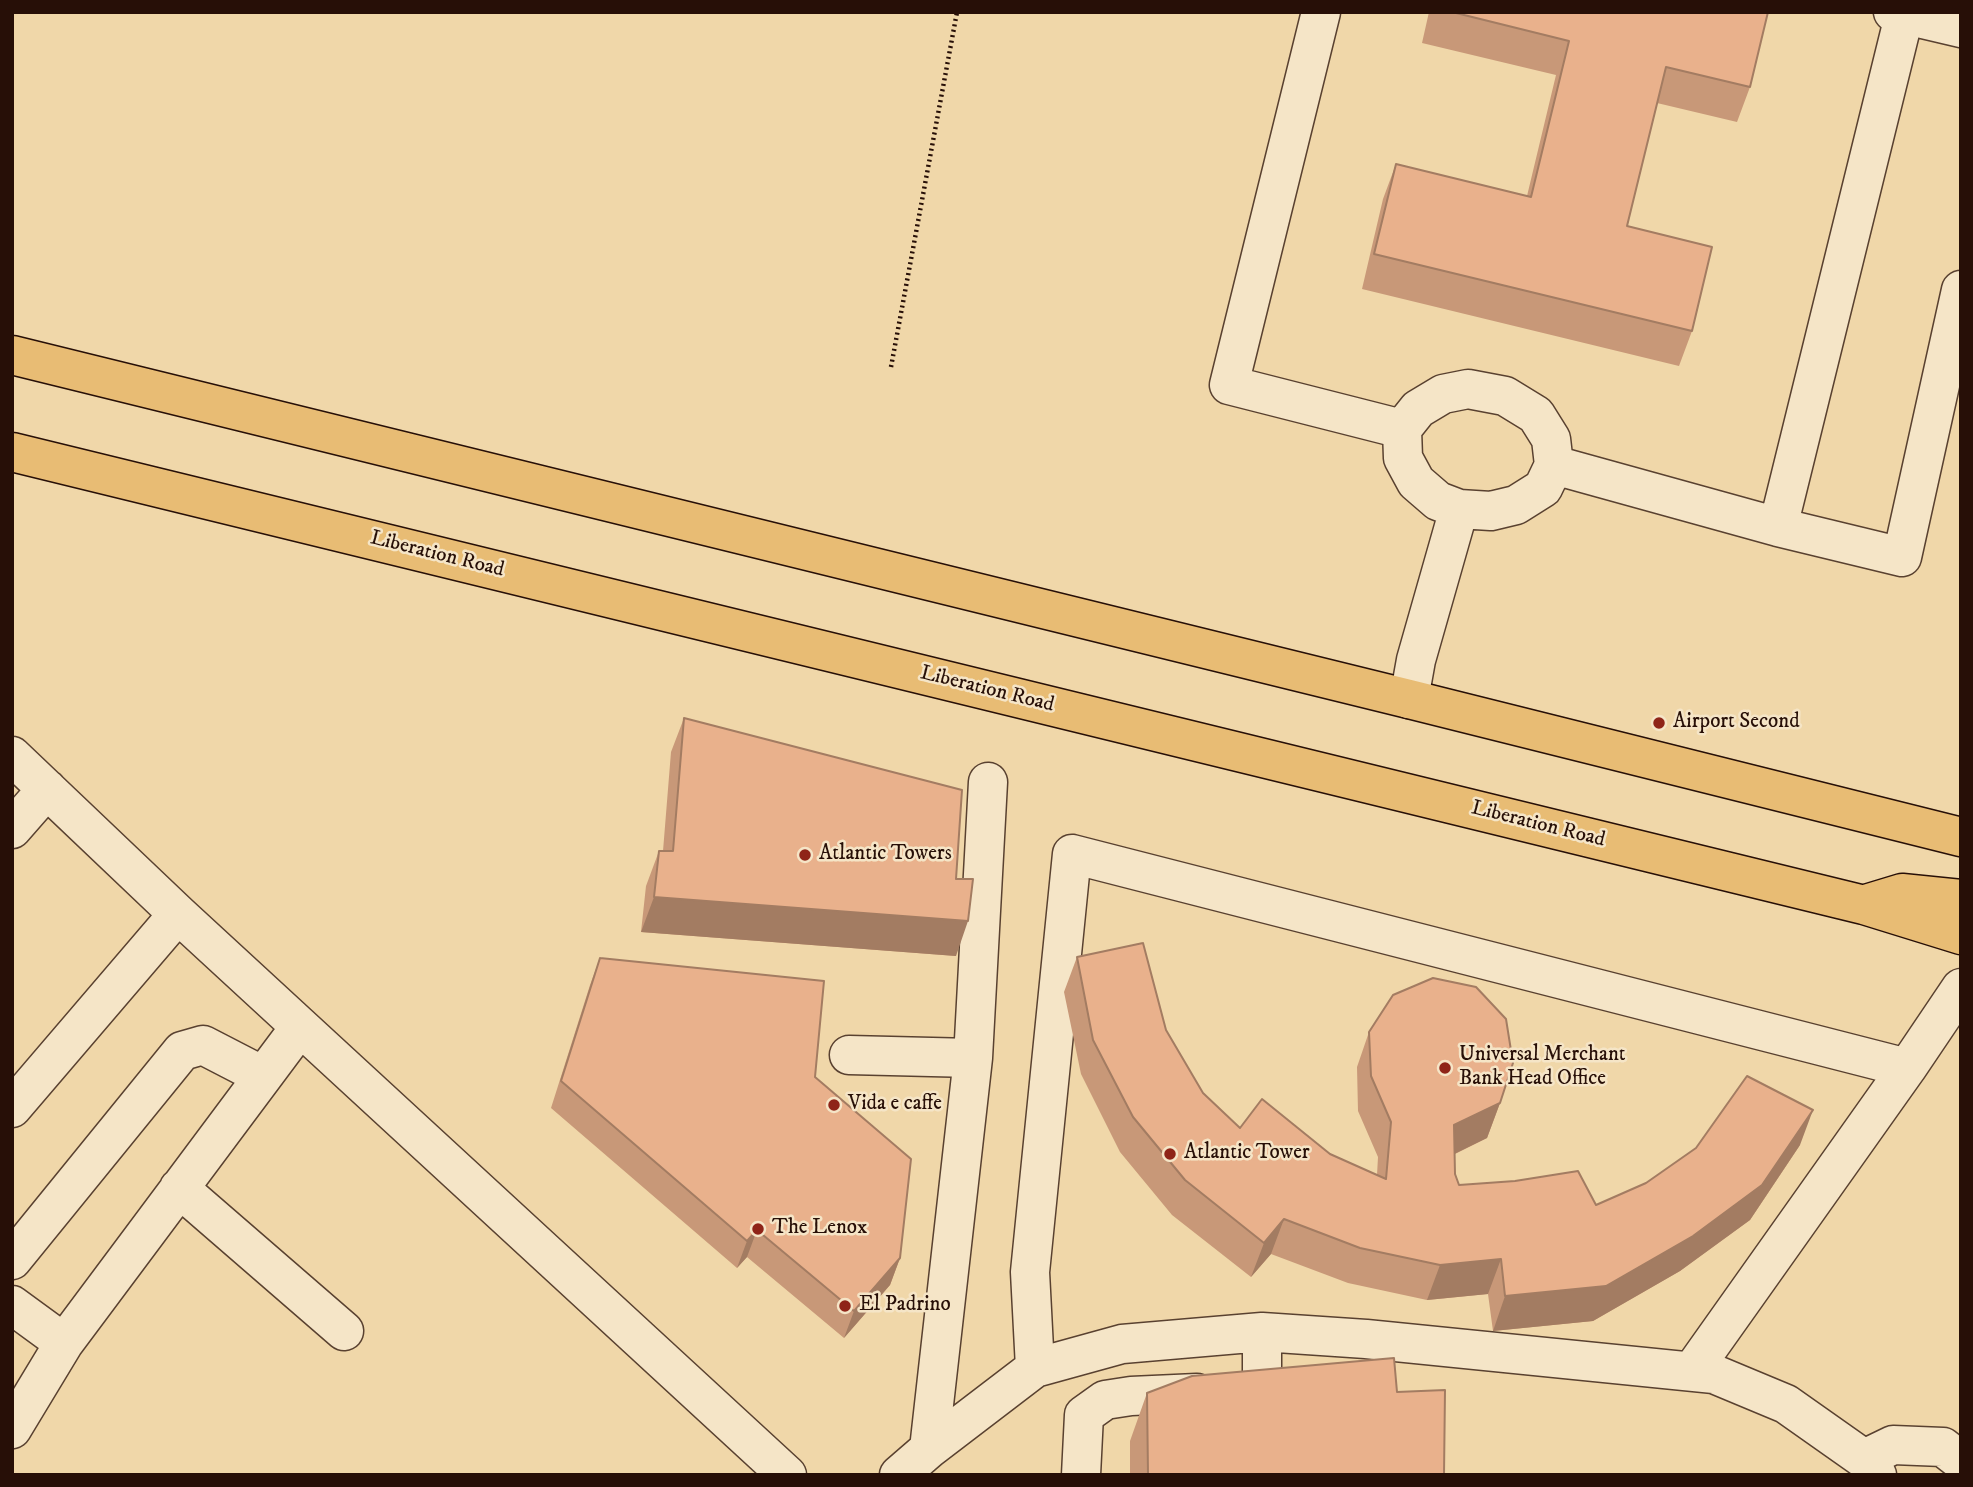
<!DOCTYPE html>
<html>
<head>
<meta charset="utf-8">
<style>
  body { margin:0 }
  #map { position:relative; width:1973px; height:1487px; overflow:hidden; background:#f0d7a9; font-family:"IM FELL DW Pica",serif }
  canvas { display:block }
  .frame { position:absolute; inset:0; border:14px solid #270f07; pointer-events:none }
</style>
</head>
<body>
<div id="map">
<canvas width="1973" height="1487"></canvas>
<div class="frame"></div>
</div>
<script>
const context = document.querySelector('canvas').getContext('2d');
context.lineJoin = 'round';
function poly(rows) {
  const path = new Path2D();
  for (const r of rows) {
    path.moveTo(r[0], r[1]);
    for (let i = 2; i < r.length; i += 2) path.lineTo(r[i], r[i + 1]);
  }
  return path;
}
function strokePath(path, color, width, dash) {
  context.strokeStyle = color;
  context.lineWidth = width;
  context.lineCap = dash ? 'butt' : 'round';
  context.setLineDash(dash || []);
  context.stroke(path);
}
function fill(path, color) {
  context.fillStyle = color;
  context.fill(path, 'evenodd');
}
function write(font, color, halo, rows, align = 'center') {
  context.font = font + ' "IM FELL DW Pica",serif';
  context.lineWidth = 5;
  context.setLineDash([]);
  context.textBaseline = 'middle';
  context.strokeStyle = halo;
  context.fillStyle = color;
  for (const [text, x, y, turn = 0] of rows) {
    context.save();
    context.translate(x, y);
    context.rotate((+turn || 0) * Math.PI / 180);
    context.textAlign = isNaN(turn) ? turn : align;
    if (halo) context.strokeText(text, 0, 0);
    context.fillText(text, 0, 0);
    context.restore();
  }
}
const minor = poly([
  [1321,12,1229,385,1402,429],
  [1893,12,1961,28],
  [1468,389,1505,396,1536,415,1551,439,1554,465,1543,488,1516,505,1491,511,1459,509,1438,501,1416,482,1403,458,1402,429,1418,409,1443,394,1468,389],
  [1554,465,1778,527,1902,557,1961,290],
  [1778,527,1905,12],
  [1409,699,1416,660,1459,509],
  [12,756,178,914,787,1475],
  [12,829,47,789],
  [849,1055,973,1058],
  [1907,1068,1961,988],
  [12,1108,178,914],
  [179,1188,344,1331],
  [12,1260,182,1051,203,1045,263,1076],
  [12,1305,64,1343],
  [1035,1368,1030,1272,1072,854,1907,1068,1692,1371],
  [1262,1390,1262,1332],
  [12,1429,64,1343,300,1027],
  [929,1449,973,1058,988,782],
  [1864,1459,1893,1445,1943,1447,1961,1461],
  [899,1475,929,1449,1035,1368,1122,1344,1262,1332,1366,1339,1714,1374,1786,1404,1864,1459,1877,1475],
  [1081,1475,1084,1415,1105,1400,1131,1396,1197,1393]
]);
const highway = poly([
  [12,355,1409,699,1961,837],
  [12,452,1864,905,1961,935],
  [1869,903,1902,893,1961,899]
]);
strokePath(minor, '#594130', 41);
strokePath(highway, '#270f07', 41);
strokePath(poly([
  [891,367,957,12]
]), '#270f07', 4.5, [2, 3.5]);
strokePath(minor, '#f5e5c7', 38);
strokePath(highway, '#e8bc74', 38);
fill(poly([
  [1429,12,1768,12,1750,87,1737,122,1657,103,1627,226,1692,331,1679,366,1362,289,1383,199,1396,164,1527,196,1556,75,1422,43],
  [684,718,956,879,956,956,641,932,646,886,659,851,663,851,671,752],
  [1077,957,1166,1030,1203,1093,1240,1128,1330,1154,1377,1175,1378,1157,1358,1111,1357,1067,1369,1032,1500,1103,1487,1138,1455,1154,1455,1174,1459,1185,1596,1205,1800,1145,1750,1220,1680,1271,1593,1321,1493,1331,1488,1294,1427,1300,1348,1283,1271,1254,1251,1277,1172,1215,1120,1152,1081,1074,1064,992],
  [600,958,815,1077,900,1258,890,1285,844,1338,747,1257,737,1268,551,1108,590,985],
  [1397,1392,1444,1475,1130,1475,1130,1441,1147,1393]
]), '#c89878');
fill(poly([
  [654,897,968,921,956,956,641,932],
  [1500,1103,1487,1138,1442,1160,1454,1125],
  [1813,1110,1800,1145,1750,1220,1680,1271,1593,1321,1493,1331,1505,1296],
  [1284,1219,1271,1254,1251,1277,1264,1243],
  [757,1230,747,1257,737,1268,747,1241],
  [900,1258,890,1285,844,1338,854,1311],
  [1501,1259,1488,1294,1427,1300,1440,1265]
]), '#a37c62');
const building = poly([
  [1452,12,1768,12,1750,87,1666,67,1627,226,1712,247,1692,331,1374,254,1396,164,1531,197,1569,41,1452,12],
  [684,718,962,790,956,879,973,879,968,921,654,897,659,851,673,851,684,718],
  [1143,943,1166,1030,1203,1093,1240,1128,1262,1099,1330,1154,1386,1179,1391,1122,1371,1076,1369,1032,1393,995,1433,978,1476,987,1506,1019,1513,1063,1500,1103,1454,1125,1455,1174,1459,1185,1515,1181,1578,1171,1596,1205,1646,1183,1696,1148,1747,1076,1813,1110,1762,1185,1693,1236,1606,1286,1505,1296,1501,1259,1440,1265,1360,1248,1284,1219,1264,1243,1185,1180,1133,1117,1093,1040,1077,957,1143,943],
  [600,958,824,981,815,1077,911,1159,900,1258,854,1311,757,1230,747,1241,561,1081,600,958],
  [1394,1358,1397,1392,1445,1390,1444,1475,1148,1475,1147,1393,1192,1376,1394,1358]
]);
fill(building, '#e9b18c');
strokePath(building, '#a37c62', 2);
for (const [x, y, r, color] of [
  [1659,723,7,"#8f2418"],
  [805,855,7,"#8f2418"],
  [1445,1068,7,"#8f2418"],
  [834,1105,7,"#8f2418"],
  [1170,1154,7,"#8f2418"],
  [758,1229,7,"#8f2418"],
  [845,1306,7,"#8f2418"]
]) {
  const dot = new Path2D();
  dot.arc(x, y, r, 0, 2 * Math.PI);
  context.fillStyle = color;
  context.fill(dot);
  strokePath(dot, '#f5e5c7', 2.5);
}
write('21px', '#270f07', '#f5e5c7', [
  ["Liberation Road",437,555,14],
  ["Liberation Road",987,690,14],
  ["Liberation Road",1538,825,14]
]);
write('21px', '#270f07', '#f5e5c7', [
  ["Airport Second",1673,723],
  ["Atlantic Towers",819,855],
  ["Universal Merchant",1459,1056],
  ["Bank Head Office",1459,1080],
  ["Vida e caffe",848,1105],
  ["Atlantic Tower",1184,1154],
  ["The Lenox",772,1229],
  ["El Padrino",859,1306]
], 'left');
</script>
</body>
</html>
